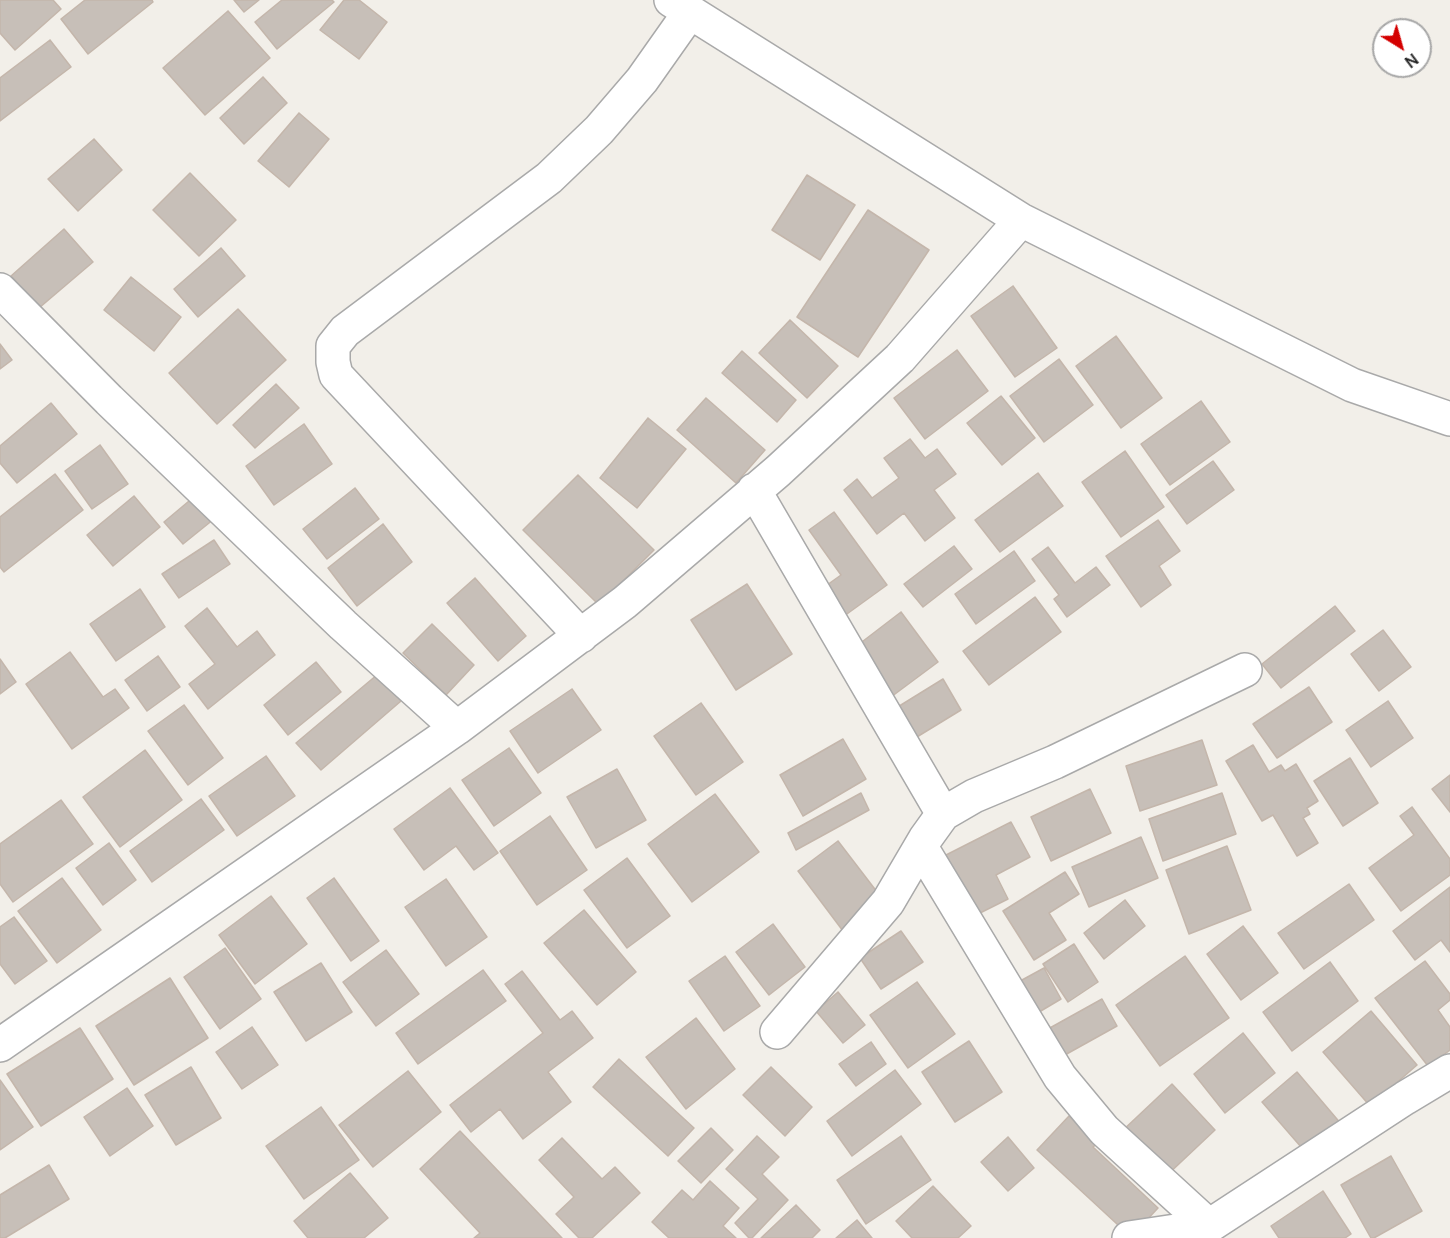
<!DOCTYPE html>
<html>
<head>
<meta charset="utf-8">
<style>
  body { margin:0 }
  #map { position:relative; width:1450px; height:1238px; overflow:hidden; background:#f2efe9; font-family:Manrope,sans-serif }
  canvas { display:block }
  .north { position:absolute; left:1372px; top:18px; width:60px; height:60px; box-sizing:border-box; background:#fff; border:2px solid #a7a7a7; border-radius:50%; rotate:143deg; font-size:16px; font-weight:700; line-height:24px; text-align:center; color:#222 }
  .north::after { content:''; display:block; margin:auto; width:21px; height:27px; background:#d40000; clip-path:polygon(50% 0,100% 100%,50% 72%,0 100%) }
</style>
</head>
<body>
<div id="map">
<canvas width="1450" height="1238"></canvas>
<div class="north">N</div>
</div>
<script>
const context = document.querySelector('canvas').getContext('2d');
context.lineJoin = 'round';
function fill(path, color) {
  context.fillStyle = color;
  context.fill(path, 'evenodd');
}
function poly(rows) {
  const path = new Path2D();
  for (const r of rows) {
    path.moveTo(r[0], r[1]);
    for (let i = 2; i < r.length; i += 2) path.lineTo(r[i], r[i + 1]);
  }
  return path;
}
function strokePath(path, color, width, dash) {
  context.strokeStyle = color;
  context.lineWidth = width;
  context.lineCap = dash ? 'butt' : 'round';
  context.setLineDash(dash || []);
  context.stroke(path);
}
const building = poly([
  [0,0,53,0,61,9,15,50,0,33,0,0],
  [85,0,152,0,153,2,88,54,61,19,85,0],
  [234,0,259,0,244,12,234,0],
  [282,0,332,0,334,2,277,49,255,22,282,0],
  [344,0,359,0,387,22,359,59,320,30,344,0],
  [228,11,270,58,205,115,163,68,228,11],
  [50,40,71,67,0,121,0,78,50,40],
  [263,77,287,103,244,144,220,118,263,77],
  [299,113,329,139,289,187,258,161,299,113],
  [94,139,122,170,78,211,48,179,94,139],
  [190,173,236,220,199,256,153,210,190,173],
  [807,175,855,205,820,260,772,230,807,175],
  [868,210,929,250,858,357,797,317,868,210],
  [64,229,93,262,39,308,11,276,64,229],
  [221,248,245,276,198,317,174,289,221,248],
  [131,277,181,317,154,351,104,310,131,277],
  [1013,286,1057,348,1015,377,971,316,1013,286],
  [238,309,286,360,217,424,169,373,238,309],
  [790,320,838,366,807,398,759,353,790,320],
  [1116,336,1162,398,1121,428,1076,366,1116,336],
  [0,344,12,360,0,369,0,344],
  [957,350,988,391,925,439,894,398,957,350],
  [742,351,796,400,777,422,722,373,742,351],
  [1059,359,1093,405,1044,442,1010,396,1059,359],
  [276,384,299,408,255,448,233,425,276,384],
  [1001,396,1035,438,1002,465,967,423,1001,396],
  [706,398,765,450,736,483,677,430,706,398],
  [1201,401,1230,442,1170,485,1141,444,1201,401],
  [51,403,77,434,17,483,0,463,0,446,51,403],
  [648,418,686,449,637,508,600,478,648,418],
  [304,424,332,464,274,505,246,466,304,424],
  [910,439,925,458,937,449,956,474,934,490,955,518,925,541,904,513,877,534,844,490,857,479,872,498,899,478,884,458,910,439],
  [100,445,128,484,92,509,65,471,100,445],
  [1125,451,1164,507,1121,537,1082,482,1125,451],
  [1213,461,1234,490,1187,524,1166,495,1213,461],
  [1038,473,1063,506,1000,552,975,520,1038,473],
  [55,474,83,510,4,572,0,567,0,517,55,474],
  [578,475,654,550,599,605,523,530,578,475],
  [355,488,379,519,327,559,303,529,355,488],
  [134,496,160,527,113,566,87,535,134,496],
  [195,496,214,519,183,544,164,522,195,496],
  [834,512,887,585,840,619,820,590,841,575,809,530,834,512],
  [1158,520,1180,551,1159,566,1171,585,1141,607,1106,556,1158,520],
  [383,524,412,562,357,606,328,568,383,524],
  [214,540,230,564,179,598,162,574,214,540],
  [954,546,972,569,923,607,904,584,954,546],
  [1048,547,1075,583,1096,567,1110,585,1067,617,1054,599,1059,595,1032,559,1048,547],
  [1014,551,1035,581,976,624,955,594,1014,551],
  [475,578,526,636,498,661,447,603,475,578],
  [747,584,792,654,736,690,691,620,747,584],
  [140,589,165,627,116,661,90,624,140,589],
  [1035,597,1061,632,989,685,963,651,1035,597],
  [1335,606,1355,631,1281,688,1262,664,1335,606],
  [207,608,237,647,257,631,275,655,208,709,189,684,215,664,185,626,207,608],
  [901,612,938,662,891,697,854,648,901,612],
  [432,624,474,665,446,695,403,653,432,624],
  [1383,630,1411,667,1379,691,1351,654,1383,630],
  [70,652,103,697,115,689,129,708,72,749,26,684,70,652],
  [158,656,180,687,147,711,125,680,158,656],
  [0,659,16,682,0,694,0,659],
  [316,662,341,692,288,735,264,705,316,662],
  [378,674,401,701,321,770,296,743,378,674],
  [943,679,961,710,907,743,888,713,943,679],
  [1309,687,1332,722,1277,758,1253,724,1309,687],
  [572,689,601,730,538,773,510,731,572,689],
  [1388,701,1413,738,1371,767,1346,730,1388,701],
  [701,703,743,762,696,795,654,736,701,703],
  [184,705,223,758,188,785,148,731,184,705],
  [843,739,866,779,803,816,780,775,843,739],
  [1202,740,1217,785,1140,811,1126,766,1202,740],
  [1253,745,1269,772,1281,765,1285,771,1296,764,1318,801,1307,808,1310,814,1303,818,1318,843,1297,856,1273,815,1262,821,1226,761,1253,745],
  [509,748,541,793,494,826,462,780,509,748],
  [145,750,182,800,120,847,83,797,145,750],
  [266,756,295,796,237,836,209,796,266,756],
  [1350,758,1378,803,1343,826,1314,781,1350,758],
  [617,769,646,820,596,848,567,797,617,769],
  [1450,775,1450,812,1432,789,1450,775],
  [450,788,498,853,474,870,456,846,424,870,394,829,450,788],
  [1090,789,1111,833,1051,861,1031,817,1090,789],
  [861,793,869,810,796,850,788,833,861,793],
  [1222,793,1236,834,1163,861,1149,819,1222,793],
  [715,794,759,852,692,902,648,844,715,794],
  [201,799,224,830,152,882,130,851,201,799],
  [61,800,93,844,13,902,0,884,0,844,61,800],
  [1412,807,1450,859,1450,875,1401,911,1369,868,1414,835,1400,816,1412,807],
  [550,816,587,870,537,905,500,851,550,816],
  [1011,822,1030,857,996,875,1008,899,976,915,946,855,1011,822],
  [1141,837,1158,878,1089,907,1072,867,1141,837],
  [838,841,884,901,843,931,798,871,838,841],
  [109,843,136,880,103,905,76,868,109,843],
  [1227,846,1251,910,1189,934,1166,870,1227,846],
  [627,858,670,916,627,948,584,890,627,858],
  [1065,872,1079,894,1049,913,1066,940,1034,960,1003,911,1065,872],
  [62,878,101,930,57,963,18,911,62,878],
  [334,878,379,941,351,961,307,898,334,878],
  [446,879,487,937,446,966,405,907,446,879],
  [1349,884,1374,920,1304,969,1278,933,1349,884],
  [1450,887,1450,952,1441,940,1415,960,1393,931,1450,887],
  [271,896,307,944,255,984,219,935,271,896],
  [1125,900,1145,926,1104,959,1084,933,1125,900],
  [584,910,636,972,597,1005,544,943,584,910],
  [14,917,47,961,15,984,0,964,0,927,14,917],
  [773,924,805,967,769,995,736,952,773,924],
  [1243,926,1278,973,1241,1000,1207,954,1243,926],
  [901,931,923,962,881,989,860,958,901,931],
  [1074,944,1098,982,1068,1002,1043,964,1074,944],
  [225,948,261,999,220,1029,184,977,225,948],
  [386,950,419,994,376,1026,343,982,386,950],
  [725,956,760,1006,724,1031,689,981,725,956],
  [1185,956,1229,1018,1160,1066,1116,1005,1185,956],
  [1425,961,1450,994,1450,1000,1438,1010,1450,1027,1450,1050,1428,1066,1375,998,1425,961],
  [1330,962,1358,1001,1292,1051,1263,1012,1330,962],
  [321,963,352,1012,306,1041,274,992,321,963],
  [1044,968,1061,999,1029,1018,1011,986,1044,968],
  [483,970,506,1001,418,1064,396,1033,483,970],
  [522,971,560,1020,572,1011,593,1038,548,1072,571,1102,523,1139,500,1109,471,1132,450,1105,543,1033,505,984,522,971],
  [170,978,208,1038,134,1085,96,1026,170,978],
  [917,982,955,1034,908,1068,870,1015,917,982],
  [838,992,865,1025,843,1043,816,1011,838,992],
  [1102,999,1117,1026,1054,1061,1039,1034,1102,999],
  [1371,1011,1417,1065,1370,1106,1323,1052,1371,1011],
  [696,1018,735,1069,686,1109,646,1057,696,1018],
  [252,1027,278,1065,242,1089,216,1052,252,1027],
  [80,1028,113,1079,41,1126,7,1074,80,1028],
  [1243,1033,1275,1073,1225,1113,1194,1074,1243,1033],
  [969,1041,1002,1092,955,1122,922,1072,969,1041],
  [871,1042,886,1064,856,1086,839,1064,871,1042],
  [619,1059,694,1128,668,1156,593,1087,619,1059],
  [191,1067,221,1118,176,1145,145,1095,191,1067],
  [771,1067,812,1107,785,1136,743,1095,771,1067],
  [895,1070,921,1104,852,1156,827,1121,895,1070],
  [408,1071,441,1112,373,1167,339,1125,408,1071],
  [1297,1072,1342,1125,1308,1155,1262,1102,1297,1072],
  [0,1080,33,1127,0,1150,0,1080],
  [1172,1084,1215,1130,1164,1178,1121,1132,1172,1084],
  [127,1088,153,1126,110,1156,84,1117,127,1088],
  [321,1107,359,1160,304,1199,266,1146,321,1107],
  [1069,1116,1098,1143,1093,1147,1158,1208,1131,1237,1037,1150,1069,1116],
  [711,1128,733,1150,701,1183,678,1161,711,1128],
  [460,1131,562,1238,474,1238,480,1233,420,1169,460,1131],
  [757,1136,779,1157,762,1174,788,1200,752,1238,749,1238,735,1223,758,1199,726,1169,757,1136],
  [901,1136,931,1180,866,1224,837,1180,901,1136],
  [1008,1137,1034,1168,1008,1191,981,1162,1008,1137],
  [562,1138,602,1179,615,1167,640,1193,592,1238,579,1238,556,1214,574,1197,539,1160,562,1138],
  [1391,1156,1422,1211,1374,1238,1371,1238,1341,1185,1391,1156],
  [49,1165,69,1199,5,1238,0,1238,0,1195,49,1165],
  [350,1173,388,1218,364,1238,308,1238,294,1221,350,1173],
  [710,1181,739,1208,723,1226,736,1238,669,1238,652,1222,682,1190,693,1200,710,1181],
  [933,1186,971,1226,958,1238,912,1238,896,1221,933,1186],
  [1323,1191,1351,1234,1345,1238,1279,1238,1271,1226,1323,1191],
  [796,1205,820,1230,812,1238,761,1238,796,1205],
  [857,1220,872,1238,836,1238,857,1220]
]);
fill(building, '#c7bfb8');
strokePath(building, '#c4b6ab', 1.5);
const minor = poly([
  [671,0,1021,220,1352,385,1450,419],
  [0,290,109,400,343,625,457,728],
  [754,490,943,814],
  [581,636,336,375,333,362,333,346,345,331,549,178,599,130,642,80,690,12],
  [921,847,1060,1077,1104,1130,1209,1226],
  [777,1032,888,902,925,839,943,814,974,796,1055,762,1245,670],
  [0,1045,457,728,625,602,778,471,900,358,1021,220],
  [1129,1238,1209,1226,1405,1098,1450,1071]
]);
strokePath(minor, '#a9a9a9', 36);
strokePath(minor, '#fff', 33);
</script>
</body>
</html>
